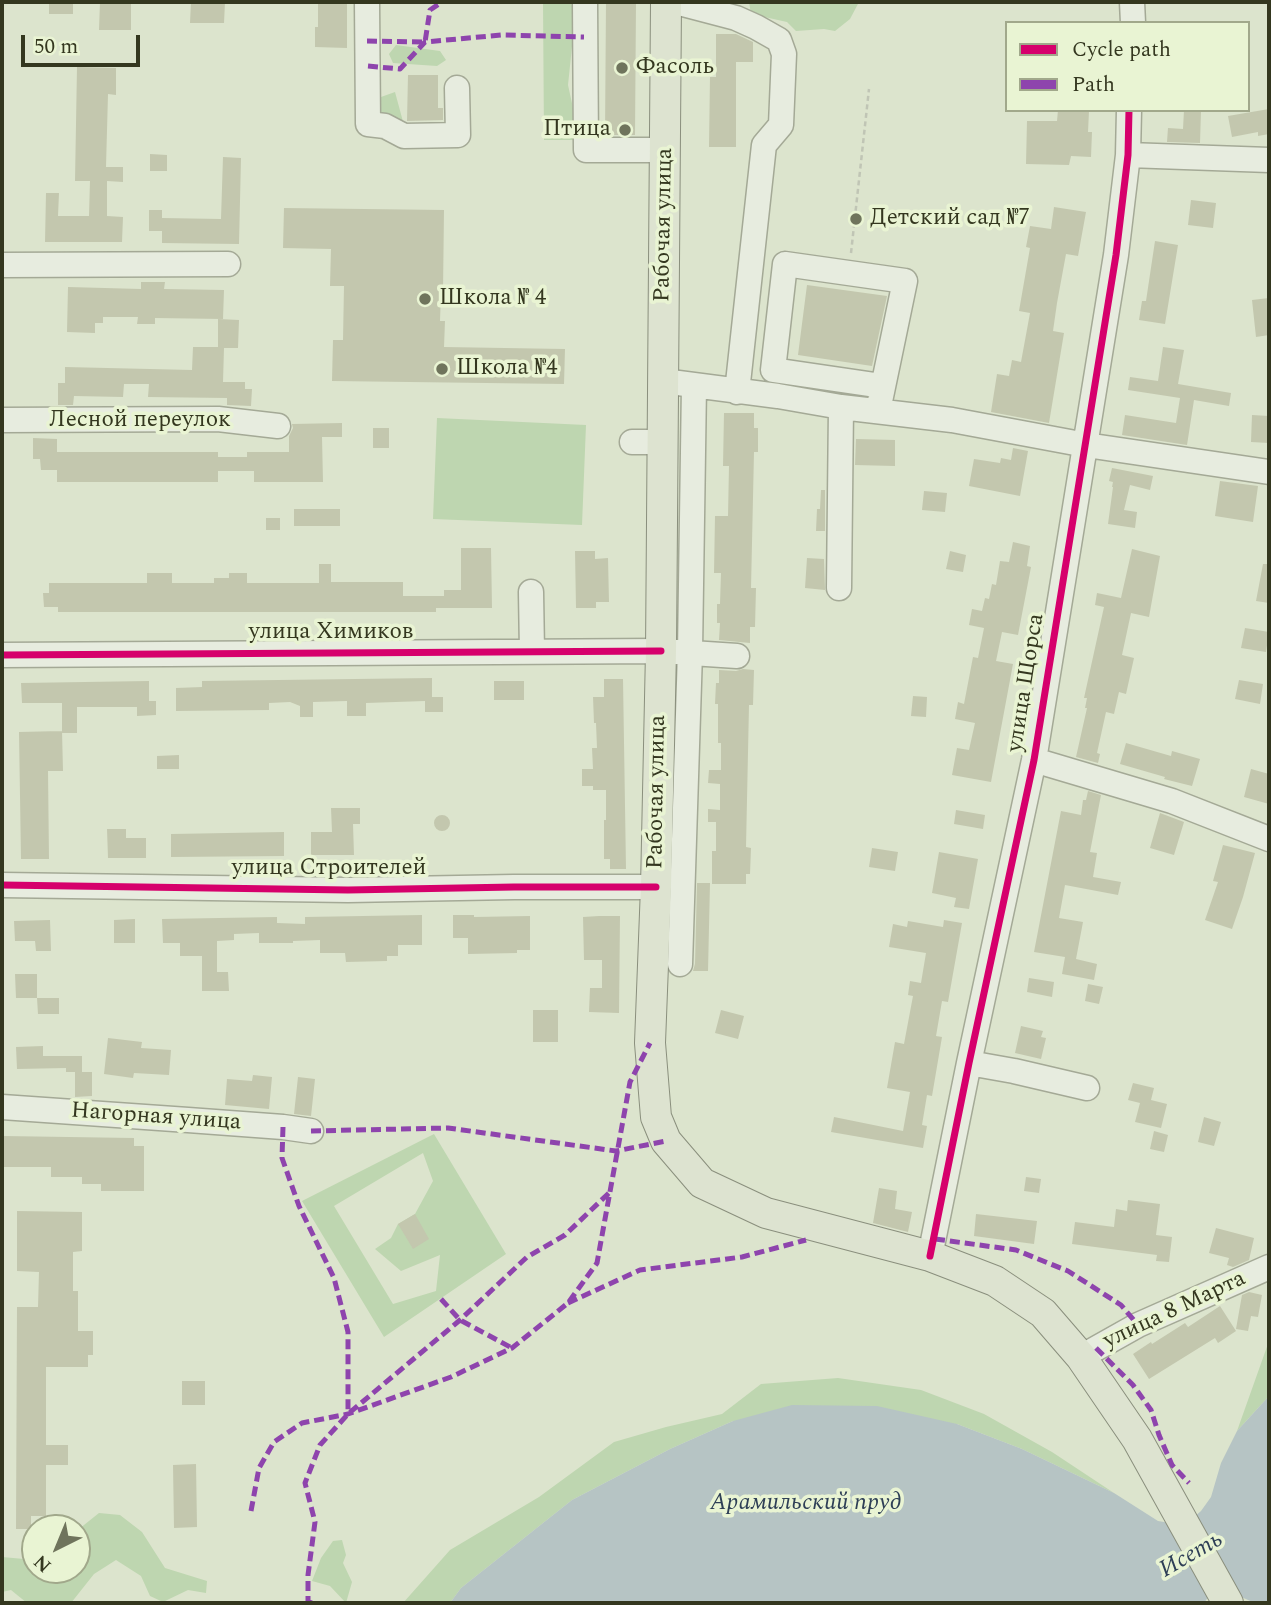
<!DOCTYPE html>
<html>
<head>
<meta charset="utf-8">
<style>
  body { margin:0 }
  #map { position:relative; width:1271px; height:1605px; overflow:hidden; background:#dce4cd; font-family:Spectral,serif }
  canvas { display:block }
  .frame { position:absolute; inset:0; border:4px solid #34371f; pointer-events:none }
  .legend { position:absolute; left:1005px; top:21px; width:245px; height:91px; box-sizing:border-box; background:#e9f4d3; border:2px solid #a1a88b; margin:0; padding:9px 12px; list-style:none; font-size:21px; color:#34371f }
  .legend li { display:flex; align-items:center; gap:14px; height:35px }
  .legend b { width:35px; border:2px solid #a1a88b }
  .north { position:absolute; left:21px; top:1514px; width:70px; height:70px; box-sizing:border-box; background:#e9f4d3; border:2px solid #a1a88b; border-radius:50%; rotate:223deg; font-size:19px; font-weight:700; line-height:28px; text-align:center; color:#34371f }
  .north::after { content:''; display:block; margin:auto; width:24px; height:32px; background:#6f745c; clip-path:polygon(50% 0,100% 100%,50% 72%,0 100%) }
  .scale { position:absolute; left:21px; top:35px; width:119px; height:32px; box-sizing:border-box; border:4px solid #34371f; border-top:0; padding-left:9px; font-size:21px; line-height:24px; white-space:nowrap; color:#34371f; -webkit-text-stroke:5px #e9f4d3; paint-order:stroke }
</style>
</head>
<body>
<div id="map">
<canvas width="1271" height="1605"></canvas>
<div class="frame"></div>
<ul class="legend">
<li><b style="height:9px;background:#d6006c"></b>Cycle path</li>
<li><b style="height:9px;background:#8e44ad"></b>Path</li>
</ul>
<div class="north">N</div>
<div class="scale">50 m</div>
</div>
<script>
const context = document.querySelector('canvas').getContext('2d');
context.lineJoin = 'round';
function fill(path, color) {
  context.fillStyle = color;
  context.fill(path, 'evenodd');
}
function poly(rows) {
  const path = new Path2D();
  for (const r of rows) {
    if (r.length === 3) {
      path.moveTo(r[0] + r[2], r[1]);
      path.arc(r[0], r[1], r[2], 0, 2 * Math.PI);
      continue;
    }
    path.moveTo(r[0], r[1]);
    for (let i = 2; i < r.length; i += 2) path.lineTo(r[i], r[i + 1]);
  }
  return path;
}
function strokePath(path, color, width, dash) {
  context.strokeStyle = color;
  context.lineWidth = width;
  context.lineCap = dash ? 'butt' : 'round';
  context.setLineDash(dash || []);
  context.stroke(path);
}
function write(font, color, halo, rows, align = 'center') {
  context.font = font + ' Spectral,serif';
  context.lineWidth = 7;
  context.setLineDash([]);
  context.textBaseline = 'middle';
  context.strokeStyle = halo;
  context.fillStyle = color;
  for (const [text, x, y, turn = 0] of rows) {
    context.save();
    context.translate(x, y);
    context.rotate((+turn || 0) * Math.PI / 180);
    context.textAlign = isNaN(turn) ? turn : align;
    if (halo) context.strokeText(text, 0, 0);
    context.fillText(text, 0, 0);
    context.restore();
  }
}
fill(poly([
  [543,2,571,2,575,18,568,85,580,140,544,140],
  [749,2,859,2,850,19,835,31,824,29,796,31,787,22,751,14],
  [396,45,440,51,446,60,437,66,393,63,389,54],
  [395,92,405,129,381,120,381,97],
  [437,418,586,425,582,525,433,519],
  [434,1134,506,1254,384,1337,302,1201],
  [423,1153,433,1181,415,1214,398,1224,391,1238,375,1249,401,1271,440,1255,436,1291,393,1304,334,1206],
  [1269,1341,1269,1396,1237,1431],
  [838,1378,921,1390,984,1414,1052,1452,1114,1493,1022,1449,957,1424,733,1421,670,1449,572,1500,461,1588,450,1603,403,1603,450,1550,539,1497,614,1442,666,1427,722,1414,761,1384],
  [99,1513,120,1515,142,1532,165,1568,207,1581,206,1593,188,1590,163,1602,150,1596,141,1576,116,1560,94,1574,71,1603,27,1603,11,1590,2,1592,2,1557,35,1560,35,1570,77,1570,77,1532,79,1529],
  [342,1540,346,1555,343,1563,352,1582,346,1603,330,1586,312,1581,321,1558,333,1541]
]), '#bed6b0');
fill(poly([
  [1269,1396,1269,1603,1255,1603,1239,1596,1209,1596,1204,1603,450,1603,461,1588,572,1500,670,1449,733,1421,792,1405,877,1406,957,1424,1022,1449,1114,1493,1158,1521,1170,1523,1193,1518,1201,1511,1211,1497,1221,1463,1237,1431]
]), '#b6c4c4');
fill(poly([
  [49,2,73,2,73,14,49,14],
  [100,2,131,2,131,30,99,30],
  [191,2,225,2,224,23,190,23],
  [318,2,347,2,347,48,315,47,315,27,318,27],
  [606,2,636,2,635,135,605,135],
  [716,34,736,34,753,42,753,62,736,62,736,147,709,147,710,77,716,77],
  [77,67,116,68,116,95,108,94,106,167,123,167,123,182,107,181,107,216,123,217,122,242,45,242,46,193,59,193,58,216,89,216,90,181,75,181],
  [408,75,438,75,438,108,443,108,443,120,407,121],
  [1269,109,1269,134,1258,136,1258,132,1232,137,1228,116],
  [1058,110,1089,111,1088,132,1092,132,1091,157,1071,156,1069,165,1026,164,1027,121,1057,121],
  [1184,110,1201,110,1200,143,1167,142,1168,128,1183,129],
  [150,154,167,155,167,171,150,171],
  [223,157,241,158,239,244,162,243,162,231,149,231,149,210,162,210,162,218,221,219],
  [1191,200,1216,203,1213,228,1188,225],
  [1054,207,1086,212,1078,256,1066,254,1057,303,1053,331,1064,333,1049,423,991,412,997,374,1009,376,1012,360,1021,362,1030,313,1019,311,1030,248,1026,247,1030,226,1051,229],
  [284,208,444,210,443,291,441,291,440,321,445,321,444,347,565,349,564,384,332,381,333,340,343,340,344,286,330,286,331,249,283,248],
  [1155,241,1178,245,1165,324,1139,320,1142,301,1146,301],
  [141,282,165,282,164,289,224,290,223,319,155,318,155,324,137,324,138,317,103,317,103,323,95,323,95,333,67,332,68,287,141,289],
  [807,285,887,296,872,366,798,355],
  [1269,298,1269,335,1256,337,1252,300],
  [218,319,239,320,238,348,224,348,223,382,245,382,245,389,252,389,251,406,227,405,227,398,148,397,149,384,124,384,123,397,74,396,73,405,58,405,58,383,65,383,65,367,192,370,193,347,218,347],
  [1163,347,1184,350,1178,384,1231,393,1229,406,1194,400,1187,445,1122,435,1125,415,1176,423,1180,398,1128,390,1130,377,1158,381],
  [724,413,754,413,754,428,758,428,758,452,754,452,751,588,756,588,755,627,750,627,750,643,719,640,720,623,717,623,717,604,720,604,721,573,714,573,715,516,728,516,729,466,723,466],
  [1252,415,1269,416,1269,443,1251,442],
  [342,423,342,437,322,437,323,482,254,482,254,471,218,471,218,482,57,482,57,470,41,470,40,459,33,459,33,438,57,439,57,452,218,452,218,457,247,457,247,452,289,452,289,436,293,428,292,424],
  [373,428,389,428,389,448,373,448],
  [856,439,895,440,895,466,855,465],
  [1013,448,1028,451,1020,496,969,486,974,459,1000,463,1001,458,1011,460],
  [1112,468,1153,476,1150,490,1130,485,1124,510,1137,512,1135,528,1108,524,1113,487,1112,487,1113,482,1109,481],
  [1220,481,1258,486,1253,522,1215,516],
  [821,490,825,490,825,531,816,531,817,509,820,509],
  [924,491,947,493,945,512,922,510],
  [294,509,340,509,340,526,294,526],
  [266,518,280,518,280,530,266,530],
  [1013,542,1030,546,1027,566,1031,567,1018,635,1002,632,996,661,1013,664,991,782,952,775,957,748,969,750,975,723,955,719,958,702,964,704,973,657,978,658,984,628,969,625,972,609,982,611,985,598,989,599,992,584,996,585,1000,561,1009,562],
  [461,548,491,548,492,608,436,608,436,612,58,612,58,607,44,607,43,593,49,593,49,583,147,583,147,573,172,573,172,583,214,583,214,578,229,578,229,573,247,573,247,583,319,583,319,564,331,564,331,582,403,582,403,596,444,596,444,590,461,590],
  [1132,549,1160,556,1149,617,1131,613,1122,655,1134,658,1126,694,1119,692,1114,714,1106,712,1097,753,1100,754,1098,763,1076,757,1087,708,1085,708,1087,698,1084,698,1104,607,1095,605,1097,593,1121,598],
  [575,551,595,551,595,559,608,558,609,602,596,602,596,608,576,608],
  [950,551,966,555,963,572,946,569],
  [807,558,824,559,825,590,805,588],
  [1263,564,1269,564,1269,603,1256,601],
  [1245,628,1269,632,1266,652,1241,648],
  [743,669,754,670,753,705,749,705,746,847,751,848,750,874,746,874,746,884,712,884,712,851,716,851,716,822,708,822,708,809,720,810,720,784,708,783,709,770,721,770,721,743,718,743,718,704,715,704,716,683,719,683,719,670,736,671],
  [432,678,432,697,443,697,443,712,425,712,425,701,366,703,366,716,347,716,347,701,313,702,313,717,300,717,300,706,290,702,269,703,269,710,176,711,176,688,202,687,202,681],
  [604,679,623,679,626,869,610,869,610,859,604,859,604,820,606,820,606,790,593,790,593,786,582,786,582,769,593,769,592,748,597,748,596,723,594,723,593,697,604,697],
  [1239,680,1263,684,1260,704,1235,699],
  [149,681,149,701,156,701,156,715,137,716,137,707,77,707,77,733,62,733,62,703,22,703,21,683],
  [494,681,524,681,524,700,494,700],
  [913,696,927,697,926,717,911,716],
  [62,731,63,771,48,771,49,859,21,859,19,732],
  [1126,743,1171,756,1172,751,1200,759,1192,786,1164,779,1165,777,1120,764],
  [179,755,179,769,157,769,157,756],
  [1251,769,1269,774,1269,804,1244,797],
  [1088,791,1101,795,1090,852,1097,853,1093,877,1121,882,1118,895,1065,885,1059,918,1083,922,1076,959,1097,964,1094,980,1062,974,1065,957,1034,952,1061,811,1081,815,1083,800,1086,800],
  [331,808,360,808,360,824,353,824,354,855,311,855,311,832,332,832],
  [956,810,985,815,983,829,954,824],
  [1160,813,1184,822,1174,855,1150,848],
  [442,823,8],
  [107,829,126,829,126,838,146,838,146,858,108,858],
  [284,832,284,856,171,857,171,834],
  [1223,845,1255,853,1243,897,1232,929,1205,920,1218,882,1213,881],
  [872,848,898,852,895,871,869,867],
  [939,852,978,859,969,909,954,907,956,898,932,893],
  [697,883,710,883,708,971,693,971,695,964],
  [422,915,422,945,398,945,398,956,387,956,387,961,346,962,345,953,320,953,320,940,293,941,293,943,259,943,259,933,234,934,234,940,217,941,217,972,228,972,229,991,202,991,202,956,180,956,180,943,163,943,162,919,277,917,277,923,305,924,305,917],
  [453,915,474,915,474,917,530,916,530,950,517,950,517,953,468,954,468,938,453,938],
  [599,916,620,916,619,1013,589,1012,590,988,602,988,602,960,584,960,583,917],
  [135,919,135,943,114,943,114,920],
  [50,920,51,951,36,951,35,941,15,941,14,921],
  [944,920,962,923,948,1002,942,1001,936,1036,942,1037,932,1096,927,1095,922,1125,927,1126,923,1148,831,1132,834,1117,903,1131,910,1092,887,1088,895,1042,904,1044,913,996,908,995,910,981,921,983,926,953,889,947,893,924,907,927,908,921,943,927],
  [15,974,37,974,37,998,16,998],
  [1029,978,1054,982,1052,997,1027,992],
  [1088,984,1103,987,1099,1004,1085,1001],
  [37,998,59,998,59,1014,38,1014],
  [533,1010,558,1010,558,1042,533,1042],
  [721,1010,744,1016,738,1039,715,1033],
  [1021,1026,1043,1031,1041,1037,1046,1038,1041,1059,1015,1053],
  [108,1038,142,1042,141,1048,171,1050,169,1075,134,1073,133,1078,104,1074],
  [43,1046,43,1056,82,1056,82,1072,66,1072,66,1068,17,1069,16,1047],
  [75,1072,92,1072,92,1096,75,1097],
  [253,1075,272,1077,269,1109,225,1105,227,1079,252,1081],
  [298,1077,315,1079,311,1116,294,1114],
  [1133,1083,1154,1088,1151,1100,1167,1104,1161,1128,1135,1122,1140,1103,1128,1100],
  [1204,1117,1221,1122,1214,1146,1198,1142],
  [1154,1131,1168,1135,1164,1152,1150,1149],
  [3,1136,134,1138,134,1146,144,1146,144,1191,101,1191,101,1184,82,1184,82,1177,51,1177,51,1167,2,1167],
  [1026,1177,1041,1179,1039,1193,1024,1191],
  [879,1188,897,1191,895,1209,912,1212,908,1232,873,1223],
  [1128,1200,1160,1204,1156,1235,1172,1237,1169,1262,1156,1261,1157,1255,1072,1244,1075,1222,1114,1227,1116,1209,1127,1211],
  [17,1211,82,1212,82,1251,73,1252,73,1291,78,1291,78,1331,93,1331,93,1355,88,1355,88,1367,46,1367,46,1445,68,1445,68,1465,46,1465,46,1516,31,1516,31,1529,16,1529,17,1307,38,1307,39,1272,17,1271],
  [415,1214,429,1239,413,1249,398,1224],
  [976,1214,1037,1221,1034,1244,974,1236],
  [1216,1228,1254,1238,1249,1260,1233,1267,1227,1265,1229,1258,1209,1253],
  [1249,1292,1262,1295,1258,1317,1251,1316,1248,1331,1236,1329,1242,1295],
  [1220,1306,1236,1331,1218,1343,1215,1338,1149,1379,1133,1354,1151,1342,1152,1344,1185,1323,1188,1327],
  [182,1381,205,1381,205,1405,182,1405],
  [196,1464,197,1527,174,1528,173,1465]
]), '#c3c7ae');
const minor = poly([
  [367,2,368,124,385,126,404,136,458,135,457,88],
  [585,2,586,150,666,150],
  [675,2,736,18,756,27,779,40,784,54,781,125,764,145,737,392],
  [1132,2,1133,23],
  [1128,155,1269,160],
  [2,265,228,264],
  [663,381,778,396,841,407,952,420,1086,445,1269,472],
  [878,411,905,281,785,264,773,370,882,386],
  [2,420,218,419,278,426],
  [632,442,662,442],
  [839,588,841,407],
  [531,592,532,652],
  [2,655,661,651,737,656],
  [1034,760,1172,801,1269,839],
  [2,885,348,890,514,887,656,887],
  [680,964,690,652,694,385],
  [969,1063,1014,1071,1087,1088],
  [2,1107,188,1120,283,1127,311,1131],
  [930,1256,969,1063,1034,760,1116,255,1128,155,1129,110],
  [1081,1357,1138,1325,1269,1267]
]);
const major = poly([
  [666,2,661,651,656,887,650,1043,656,1117,666,1141,702,1183,766,1213,930,1256,995,1281,1043,1313,1081,1357,1137,1439,1228,1603]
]);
strokePath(minor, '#a4a996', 27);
strokePath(major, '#8a8f7d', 32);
strokePath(poly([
  [851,253,869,89]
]), '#c0c5b5', 2.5, [5, 3.5]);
strokePath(minor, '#e7ecdf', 24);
strokePath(major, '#dde3d0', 30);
strokePath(poly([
  [367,41,425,42,430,10,442,2],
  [368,66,400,69,425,42,501,35,584,37],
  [283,1127,282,1158,299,1206,334,1278,348,1332,348,1414],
  [311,1131,448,1128,616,1151,666,1141],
  [935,1239,1016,1250,1068,1271,1121,1305,1138,1325],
  [441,1299,460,1320,512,1348],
  [568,1303,640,1270,742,1257,806,1240],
  [1096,1348,1133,1385,1151,1410,1159,1435,1172,1465,1189,1483],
  [251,1511,259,1468,274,1442,302,1423,348,1414,451,1377,512,1348,568,1303,597,1263,630,1082,650,1043],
  [312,1603,308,1602,308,1575,315,1522,305,1483,320,1445,348,1414,460,1320,527,1257,565,1235,611,1191]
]), '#8e44ad', 5, [10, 5]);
strokePath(poly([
  [2,655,661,651],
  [2,885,348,890,514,887,656,887],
  [930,1256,969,1063,1034,760,1116,255,1128,155,1129,110]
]), '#d6006c', 7);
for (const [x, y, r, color] of [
  [622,68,7,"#6f745c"],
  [625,130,7,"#6f745c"],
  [856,219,7,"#6f745c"],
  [425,299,7,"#6f745c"],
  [442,369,7,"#6f745c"]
]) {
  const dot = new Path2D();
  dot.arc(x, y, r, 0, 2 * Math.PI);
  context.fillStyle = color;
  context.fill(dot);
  strokePath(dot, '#e9f4d3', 2.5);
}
write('23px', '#34371f', '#e9f4d3', [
  ["Фасоль",636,68],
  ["Птица",611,130,"right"],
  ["Детский сад №7",870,219],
  ["Школа № 4",439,299],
  ["Школа №4",456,369]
], 'left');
write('23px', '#34371f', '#e9f4d3', [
  ["Рабочая улица",665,225,-89],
  ["Лесной переулок",140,421],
  ["улица Химиков",331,633],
  ["улица Щорса",1027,683,-81],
  ["Рабочая улица",658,792,-89],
  ["улица Строителей",329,869],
  ["Нагорная улица",156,1118,4],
  ["улица 8 Марта",1175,1311,-25]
]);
write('italic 24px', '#2e3f56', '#e9f4d3', [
  ["Арамильский пруд",806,1504],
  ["Исеть",1192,1556,-30]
]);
</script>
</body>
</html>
